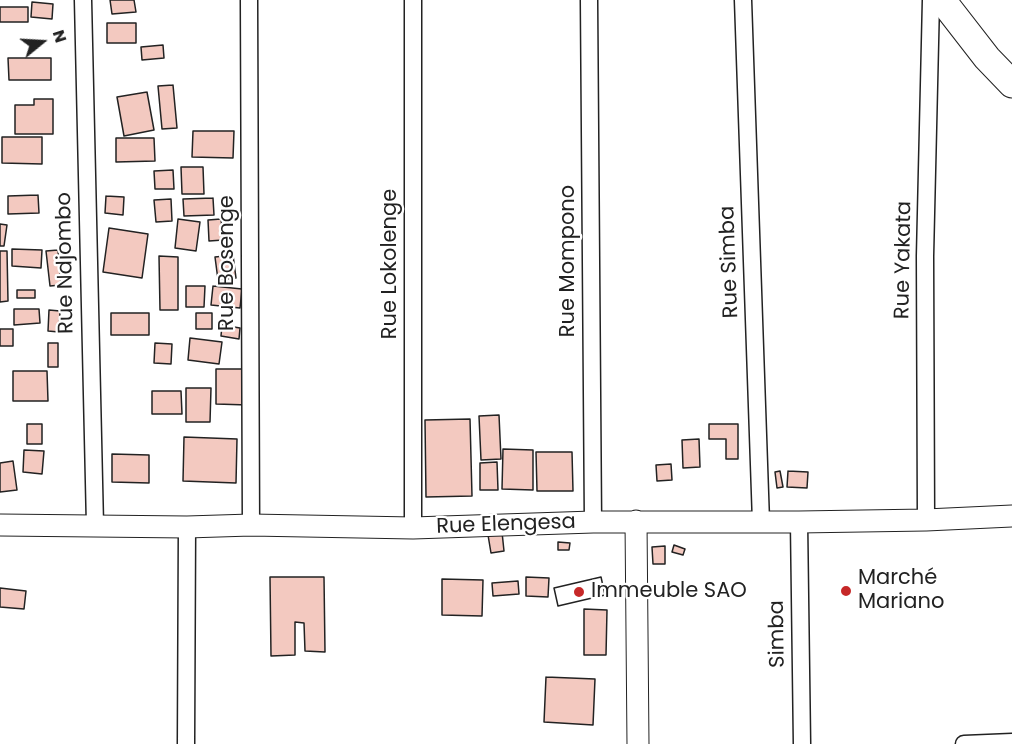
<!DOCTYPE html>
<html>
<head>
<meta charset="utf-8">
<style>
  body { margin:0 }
  #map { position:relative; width:1012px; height:744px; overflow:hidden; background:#fff; font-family:Poppins,sans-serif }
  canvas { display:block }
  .north { position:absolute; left:12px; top:12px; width:60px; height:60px; -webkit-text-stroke:4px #fff; paint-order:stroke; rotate:72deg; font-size:16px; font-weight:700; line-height:24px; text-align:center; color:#222 }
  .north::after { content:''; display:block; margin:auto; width:21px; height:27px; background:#222; clip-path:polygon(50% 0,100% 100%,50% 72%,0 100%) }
</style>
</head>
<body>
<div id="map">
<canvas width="1012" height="744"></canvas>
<div class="north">N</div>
</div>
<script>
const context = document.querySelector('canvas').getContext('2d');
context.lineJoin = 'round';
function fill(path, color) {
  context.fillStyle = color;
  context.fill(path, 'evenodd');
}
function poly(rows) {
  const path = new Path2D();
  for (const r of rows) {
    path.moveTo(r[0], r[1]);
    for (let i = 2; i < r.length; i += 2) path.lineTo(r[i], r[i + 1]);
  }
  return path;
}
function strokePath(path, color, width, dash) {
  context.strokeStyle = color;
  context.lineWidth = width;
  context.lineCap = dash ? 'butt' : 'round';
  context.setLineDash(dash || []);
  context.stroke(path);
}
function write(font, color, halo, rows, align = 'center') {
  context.font = font + ' Poppins,sans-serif';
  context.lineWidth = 4.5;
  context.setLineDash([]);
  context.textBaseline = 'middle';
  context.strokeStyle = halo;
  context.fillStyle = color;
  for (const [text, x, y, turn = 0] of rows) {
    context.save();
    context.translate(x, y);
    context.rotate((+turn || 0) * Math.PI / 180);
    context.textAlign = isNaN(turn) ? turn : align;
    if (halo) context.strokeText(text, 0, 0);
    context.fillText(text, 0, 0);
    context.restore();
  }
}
const building = poly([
  [110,0,134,0,136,12,112,14,110,0],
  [32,2,53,4,52,19,31,17,32,2],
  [0,7,28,7,28,22,0,22,0,7],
  [107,23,136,23,136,43,107,43,107,23],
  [163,45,164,58,142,60,141,47,163,45],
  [8,58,51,58,51,80,9,80,8,58],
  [173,85,177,128,162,129,158,86,173,85],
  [147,92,154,130,124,136,117,97,147,92],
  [34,99,53,99,53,134,15,134,15,105,34,105,34,99],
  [193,131,234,131,233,158,192,157,193,131],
  [2,137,42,137,42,164,2,163,2,137],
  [116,138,154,138,155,161,116,162,116,138],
  [181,167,203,167,204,194,182,194,181,167],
  [173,170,174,189,155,189,154,171,173,170],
  [38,195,39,213,8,214,8,196,38,195],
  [106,196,124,197,123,215,105,213,106,196],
  [213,198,214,215,184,216,183,199,213,198],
  [171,199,172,221,156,222,154,200,171,199],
  [178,219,200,222,196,251,175,248,178,219],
  [221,219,223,240,209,241,208,220,221,219],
  [0,224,7,225,4,246,0,246,0,224],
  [109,228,148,234,142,278,103,272,109,228],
  [12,249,42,250,41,268,12,266,12,249],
  [58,250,61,285,50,286,46,251,58,250],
  [0,251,7,251,8,301,0,302,0,251],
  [233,255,236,278,218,280,215,257,233,255],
  [159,256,178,257,178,310,160,310,159,256],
  [186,286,205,286,204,307,186,307,186,286],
  [213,286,242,289,240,308,211,305,213,286],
  [17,290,35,290,35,298,17,298,17,290],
  [14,309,39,309,40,323,14,325,14,309],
  [49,310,60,311,59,332,48,331,49,310],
  [111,313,149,313,149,335,111,335,111,313],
  [196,313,212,313,212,329,196,329,196,313],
  [222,325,240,328,239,339,221,336,222,325],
  [0,329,13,329,13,346,0,346,0,329],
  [190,338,222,342,219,364,188,360,190,338],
  [48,343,58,343,58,367,48,367,48,343],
  [155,343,172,344,171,364,154,363,155,343],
  [216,369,249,369,248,405,216,404,216,369],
  [13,371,47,371,48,401,13,401,13,371],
  [186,388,211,388,210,422,186,422,186,388],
  [152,391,181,391,182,414,152,414,152,391],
  [499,415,501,459,481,460,479,416,499,415],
  [470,419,472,496,426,497,425,420,470,419],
  [27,424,42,424,42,444,27,444,27,424],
  [709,424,738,424,738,459,726,459,726,439,709,439,709,424],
  [184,437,237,439,236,483,183,481,184,437],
  [699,439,700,467,683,468,682,440,699,439],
  [503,449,533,450,533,490,502,489,503,449],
  [24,450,44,451,42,474,23,472,24,450],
  [536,452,572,452,573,491,537,491,536,452],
  [112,454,149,455,149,483,112,482,112,454],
  [13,461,17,490,0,492,0,463,13,461],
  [497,462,498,490,480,490,480,463,497,462],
  [671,464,672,480,657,481,656,465,671,464],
  [780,471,783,487,777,488,775,472,780,471],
  [788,471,808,472,807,488,787,487,788,471],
  [502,532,504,551,491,553,488,535,502,532],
  [558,542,570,543,569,550,558,550,558,542],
  [674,545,685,549,683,555,672,552,674,545],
  [665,546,665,564,653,564,652,547,665,546],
  [270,577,324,577,325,652,305,651,304,623,295,622,295,655,271,656,270,577],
  [526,577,549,578,548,597,526,596,526,577],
  [601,577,605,595,558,606,554,588,601,577],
  [601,577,605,595,558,606,554,588,601,577],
  [442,579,483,580,482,616,442,615,442,579],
  [518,581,519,594,493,596,492,583,518,581],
  [0,588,26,591,24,609,0,607,0,588],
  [584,609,607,610,606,655,584,655,584,609],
  [546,677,595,679,593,725,544,722,546,677]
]);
fill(building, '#f3c9c0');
strokePath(building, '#222', 1.5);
const minor = poly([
  [83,0,95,525],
  [249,0,251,525],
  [589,0,593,522],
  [743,0,761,522],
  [926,520,925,256,931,0],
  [799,522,802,744],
  [413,528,413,0],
  [186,744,187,527],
  [964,744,1012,742]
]);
const tertiary = poly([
  [636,521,638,744],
  [0,525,187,527,251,525,413,528,593,522,799,522,926,520,1012,516]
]);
const primary = poly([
  [942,0,987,58,1012,84]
]);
strokePath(minor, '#222', 19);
strokePath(tertiary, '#222', 23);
strokePath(primary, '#222', 29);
strokePath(minor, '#fff', 16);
strokePath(tertiary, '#fff', 21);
strokePath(primary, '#fff', 27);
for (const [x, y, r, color] of [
  [846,591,6,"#c62828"],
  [579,592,6,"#c62828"]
]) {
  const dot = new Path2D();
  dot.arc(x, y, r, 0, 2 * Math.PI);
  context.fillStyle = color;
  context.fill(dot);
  strokePath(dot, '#fff', 2);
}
write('21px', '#222', '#fff', [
  ["Rue Yakata",904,260,-89],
  ["Rue Mompono",569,261,-90],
  ["Rue Simba",730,262,-92],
  ["Rue Ndjombo",66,263,-91],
  ["Rue Bosenge",228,263,-90],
  ["Rue Lokolenge",391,264,-90],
  ["Rue Elengesa",506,525,-2],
  ["Simba",778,634,-91]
]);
write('21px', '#222', '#fff', [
  ["Marché",858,579],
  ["Mariano",858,603],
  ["Immeuble SAO",591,592]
], 'left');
</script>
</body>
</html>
